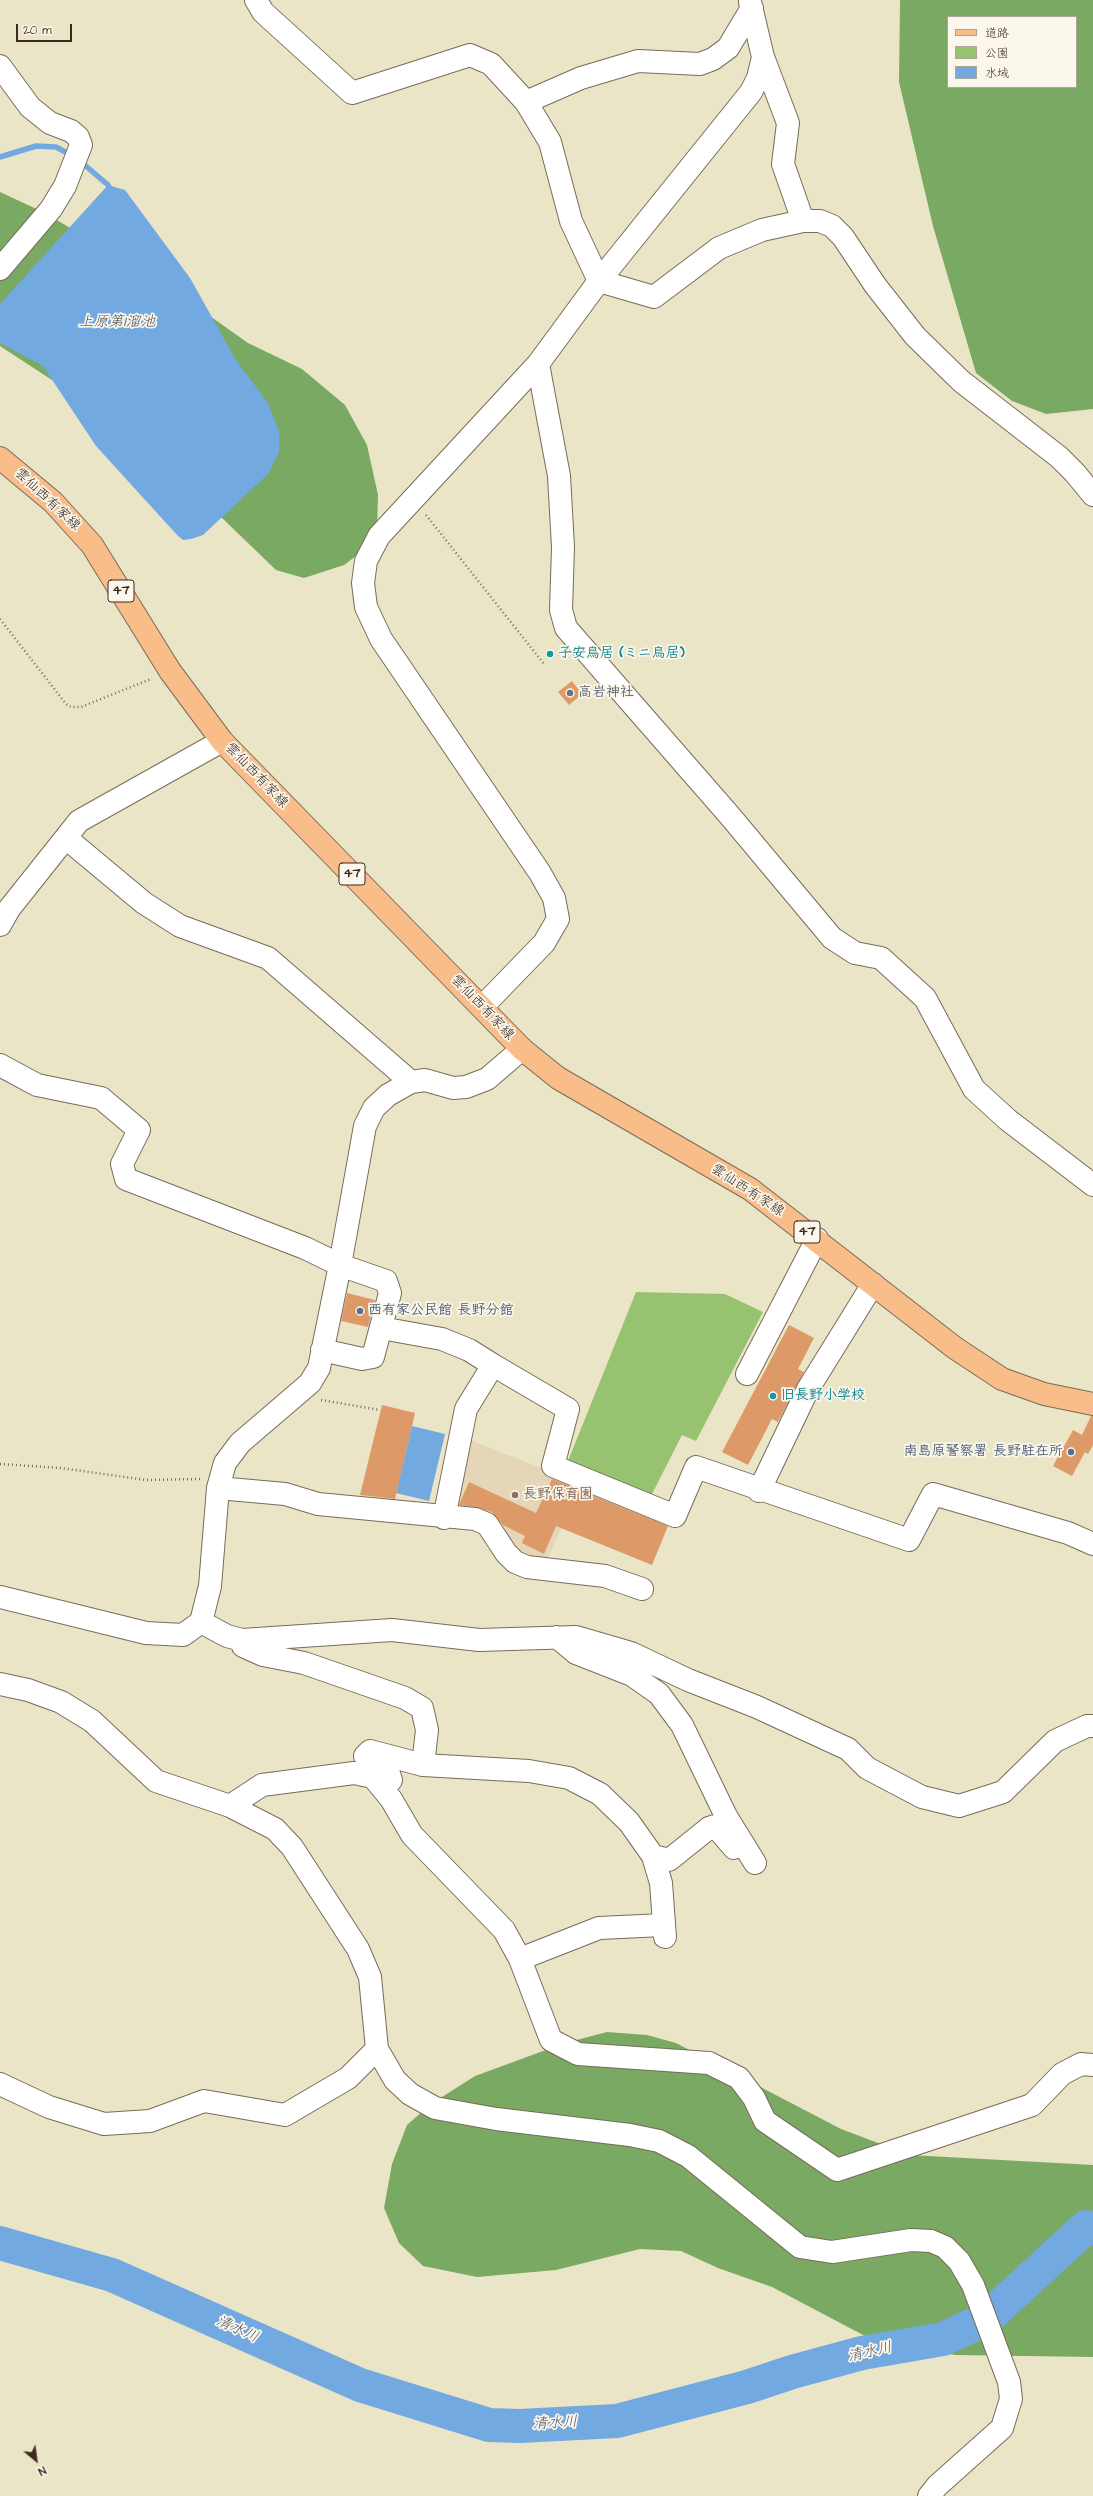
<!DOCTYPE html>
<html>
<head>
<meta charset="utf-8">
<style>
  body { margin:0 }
  #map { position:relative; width:1093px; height:2496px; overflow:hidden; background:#ebe5c7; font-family:"Architects Daughter","Klee One",sans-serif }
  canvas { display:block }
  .legend { position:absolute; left:947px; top:16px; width:130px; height:72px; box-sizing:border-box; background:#fbf7ec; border:1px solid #aea59a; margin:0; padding:5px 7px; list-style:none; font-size:12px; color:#3b2a1e }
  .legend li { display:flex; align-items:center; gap:8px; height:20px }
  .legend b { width:20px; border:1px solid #aea59a }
  .north { position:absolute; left:16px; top:2440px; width:40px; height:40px; -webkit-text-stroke:3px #fbf7ec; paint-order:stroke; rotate:151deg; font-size:11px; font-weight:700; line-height:16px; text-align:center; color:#3b2a1e }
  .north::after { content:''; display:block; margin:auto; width:14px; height:18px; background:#3b2a1e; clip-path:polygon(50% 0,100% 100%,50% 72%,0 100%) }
  .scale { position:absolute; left:16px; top:24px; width:56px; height:18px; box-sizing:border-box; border:2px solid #3b2a1e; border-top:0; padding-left:5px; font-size:12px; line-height:14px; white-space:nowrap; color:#3b2a1e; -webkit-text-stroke:3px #fbf7ec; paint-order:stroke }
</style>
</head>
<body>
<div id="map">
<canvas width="1093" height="2496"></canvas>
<ul class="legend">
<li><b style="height:5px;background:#f8bd89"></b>道路</li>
<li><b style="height:11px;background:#97c370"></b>公園</li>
<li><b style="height:11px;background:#72a9e0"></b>水域</li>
</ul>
<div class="north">N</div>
<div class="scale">20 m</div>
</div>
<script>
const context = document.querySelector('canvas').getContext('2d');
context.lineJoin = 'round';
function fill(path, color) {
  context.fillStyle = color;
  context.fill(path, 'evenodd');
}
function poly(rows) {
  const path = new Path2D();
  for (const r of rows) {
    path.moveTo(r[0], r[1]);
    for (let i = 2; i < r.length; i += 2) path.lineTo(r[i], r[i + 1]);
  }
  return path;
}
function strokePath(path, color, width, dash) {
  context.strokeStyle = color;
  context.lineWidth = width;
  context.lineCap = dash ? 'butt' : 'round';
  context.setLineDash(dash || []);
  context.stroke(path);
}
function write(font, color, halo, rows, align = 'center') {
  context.font = font + ' "Architects Daughter","Klee One",sans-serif';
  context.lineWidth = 3.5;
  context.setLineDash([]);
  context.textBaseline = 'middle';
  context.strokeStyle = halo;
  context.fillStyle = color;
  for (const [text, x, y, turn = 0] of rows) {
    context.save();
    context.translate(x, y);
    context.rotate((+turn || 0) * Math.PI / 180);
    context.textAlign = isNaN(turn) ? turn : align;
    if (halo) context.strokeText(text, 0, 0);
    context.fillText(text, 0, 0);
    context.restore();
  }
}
fill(poly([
  [465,1438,582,1484,547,1560,529,1560,450,1505]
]), '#e4d6b7');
fill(poly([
  [636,1292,725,1294,763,1312,696,1441,682,1435,651,1496,568,1461]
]), '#97c370');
fill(poly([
  [900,0,1093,0,1093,409,1046,414,1012,401,976,373,933,226,899,82],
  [948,17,1076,17,1076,87,948,87],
  [0,192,43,212,159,280,248,343,302,369,345,405,367,445,378,495,377,531,364,550,344,565,304,578,276,570,136,435,0,346],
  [607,2032,647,2035,676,2043,841,2129,910,2155,1093,2165,1093,2357,955,2355,865,2336,772,2287,718,2268,681,2251,640,2249,556,2270,477,2277,423,2266,399,2243,384,2208,392,2164,407,2125,431,2104,475,2076,565,2043]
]), '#79a962');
fill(poly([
  [108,185,125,190,190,278,236,360,268,403,279,432,279,452,268,474,203,535,191,539,183,540,178,536,96,446,43,366,0,343,0,304],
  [412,1426,445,1434,429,1501,396,1493]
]), '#72a9e0');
strokePath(poly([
  [0,157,36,146,56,147,73,156],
  [80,161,108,185,111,191]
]), '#72a9e0', 5.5);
strokePath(poly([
  [0,2243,112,2275,360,2385,489,2425,520,2426,617,2421,747,2387,792,2372,862,2353,943,2339,986,2319,1086,2227,1093,2228]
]), '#72a9e0', 34);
fill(poly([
  [572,681,582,694,569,705,558,692],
  [347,1293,375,1300,368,1327,341,1321],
  [789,1325,814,1338,798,1369,804,1372,778,1422,772,1419,748,1465,722,1452],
  [382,1405,415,1413,395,1499,360,1495],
  [1091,1416,1093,1416,1093,1445,1088,1454,1085,1452,1072,1476,1053,1466,1073,1430,1082,1435],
  [552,1479,668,1526,652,1565,556,1526,544,1554,522,1543,525,1536,503,1525,492,1512,476,1507,459,1505,469,1482,536,1513]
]), '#dd9a68');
const minor = poly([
  [256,0,263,12,352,93,470,55,491,64,526,102,550,142,571,221,599,281,654,297,719,248,762,230,803,221,820,221,832,226,843,237,875,285,915,336,961,381,1059,457,1075,473,1093,495],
  [750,2,763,57,788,123,783,164,803,221],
  [0,66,30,107,50,123,71,131,78,137,81,145,65,186,51,209,0,269],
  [526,102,581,78,638,61,700,64,713,59,728,48,752,8],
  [538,364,559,476,563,547,561,610,566,628,730,816,832,938,855,953,881,958,925,998,974,1089,1008,1120,1093,1185],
  [66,838,144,903,180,926,268,958,411,1082],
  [0,925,9,909,79,821,222,741],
  [482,1007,544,943,558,919,554,898,540,873,381,639,366,607,363,583,366,561,379,536,538,364,599,281,751,92,758,78,763,57],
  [0,1065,37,1085,101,1098,139,1130,122,1164,126,1179,305,1248,340,1265,386,1281,390,1293,373,1357,362,1359,322,1350],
  [381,1328,442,1339,469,1350,493,1365],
  [747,1374,817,1239],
  [218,1488,285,1494,318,1504,475,1519,487,1524,506,1553,515,1562,527,1567,605,1576,642,1589],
  [759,1491,808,1389,873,1284],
  [444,1518,466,1409,493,1365,568,1409,553,1466,675,1516,696,1467,909,1540,933,1494,1068,1533,1093,1544],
  [0,1597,146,1633,183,1635,201,1622,210,1586,218,1488,225,1463,240,1443,310,1383,319,1368,340,1265,365,1126,374,1108,388,1095,411,1082,425,1080,453,1088,466,1087,487,1079,522,1049],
  [201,1622,227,1636,242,1640,392,1630,479,1640,576,1637,631,1653,688,1680,757,1707,848,1749,867,1768,922,1797,959,1806,1003,1792,1055,1741,1087,1726,1093,1726],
  [557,1637,576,1653,632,1675,659,1694,682,1725,726,1816,755,1863],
  [242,1640,243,1646,263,1655,304,1663,405,1698,422,1708,427,1730,423,1765],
  [0,1684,28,1690,61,1702,92,1721,156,1781,230,1806,275,1829,292,1847,358,1949,370,1977,377,2049,395,2080,410,2094,435,2108,496,2119,630,2135,659,2141,688,2156,800,2247,832,2252,911,2240,931,2241,945,2247,959,2261,973,2285,1009,2382,1011,2399,1002,2428,937,2486,929,2496],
  [391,1780,389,1774,365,1756,370,1751,423,1765,529,1771,569,1778,600,1794,629,1822,653,1856,661,1883,665,1937],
  [230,1806,262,1785,354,1773,373,1777,391,1799,412,1835,504,1930,520,1959,551,2040,578,2054,709,2063,739,2078,754,2098,765,2121,837,2170,1032,2105,1062,2074,1081,2064,1093,2065],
  [653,1856,669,1860,709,1828,715,1826,734,1848],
  [520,1959,599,1928,663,1925],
  [0,2084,49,2107,104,2124,150,2121,204,2101,285,2115,348,2078,377,2049]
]);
const major = poly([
  [0,458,53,502,92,545,170,671,222,741,522,1049,558,1078,750,1189,955,1348,1002,1379,1044,1394,1093,1404]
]);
strokePath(minor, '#796b59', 24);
strokePath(major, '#796b59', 24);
strokePath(poly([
  [426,515,544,664],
  [0,619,66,704,71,707,81,707,151,679],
  [321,1400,380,1410],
  [0,1464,61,1468,146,1480,200,1479]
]), '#796b59', 2.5, [1, 3]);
strokePath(minor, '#fff', 22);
strokePath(major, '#f8bd89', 22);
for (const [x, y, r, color] of [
  [550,654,4,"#0f9aa8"],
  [570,693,4,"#6b7280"],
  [360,1311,4,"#5c6f8a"],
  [773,1396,4,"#0f9aa8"],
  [1071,1452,4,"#5c6f8a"],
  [515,1495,4,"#8d6e63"]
]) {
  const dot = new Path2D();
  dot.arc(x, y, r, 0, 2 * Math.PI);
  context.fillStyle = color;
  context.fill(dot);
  strokePath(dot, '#fbf7ec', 1.5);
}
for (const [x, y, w] of [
  [121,591,26],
  [352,874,26],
  [807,1232,26]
]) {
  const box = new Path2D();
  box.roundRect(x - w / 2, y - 11, w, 22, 3);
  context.fillStyle = '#fbf7ec';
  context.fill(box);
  strokePath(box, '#3b2a1e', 1);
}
write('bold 13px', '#3b2a1e', null, [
  ["47",121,591],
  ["47",352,874],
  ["47",807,1232]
]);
write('14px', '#3b2a1e', '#fbf7ec', [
  ["雲仙西有家線",47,500,43],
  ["雲仙西有家線",256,776,46],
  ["雲仙西有家線",482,1008,46],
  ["雲仙西有家線",747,1191,33]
]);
write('bold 14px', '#0d838f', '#fbf7ec', [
  ["子安鳥居 (ミニ鳥居)",558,654],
  ["旧長野小学校",781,1396]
], 'left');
write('bold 14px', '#5b616d', '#fbf7ec', [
  ["高岩神社",578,693]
], 'left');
write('bold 14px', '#4e5e75', '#fbf7ec', [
  ["西有家公民館 長野分館",368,1311],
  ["南島原警察署 長野駐在所",1063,1452,"right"]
], 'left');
write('bold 14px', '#785e54', '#fbf7ec', [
  ["長野保育園",523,1495]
], 'left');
write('italic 15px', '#4e5662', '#fbf7ec', [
  ["上原第1溜池",117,323],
  ["清水川",237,2330,24],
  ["清水川",870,2353,-13],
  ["清水川",555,2424,-3]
]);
</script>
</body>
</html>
